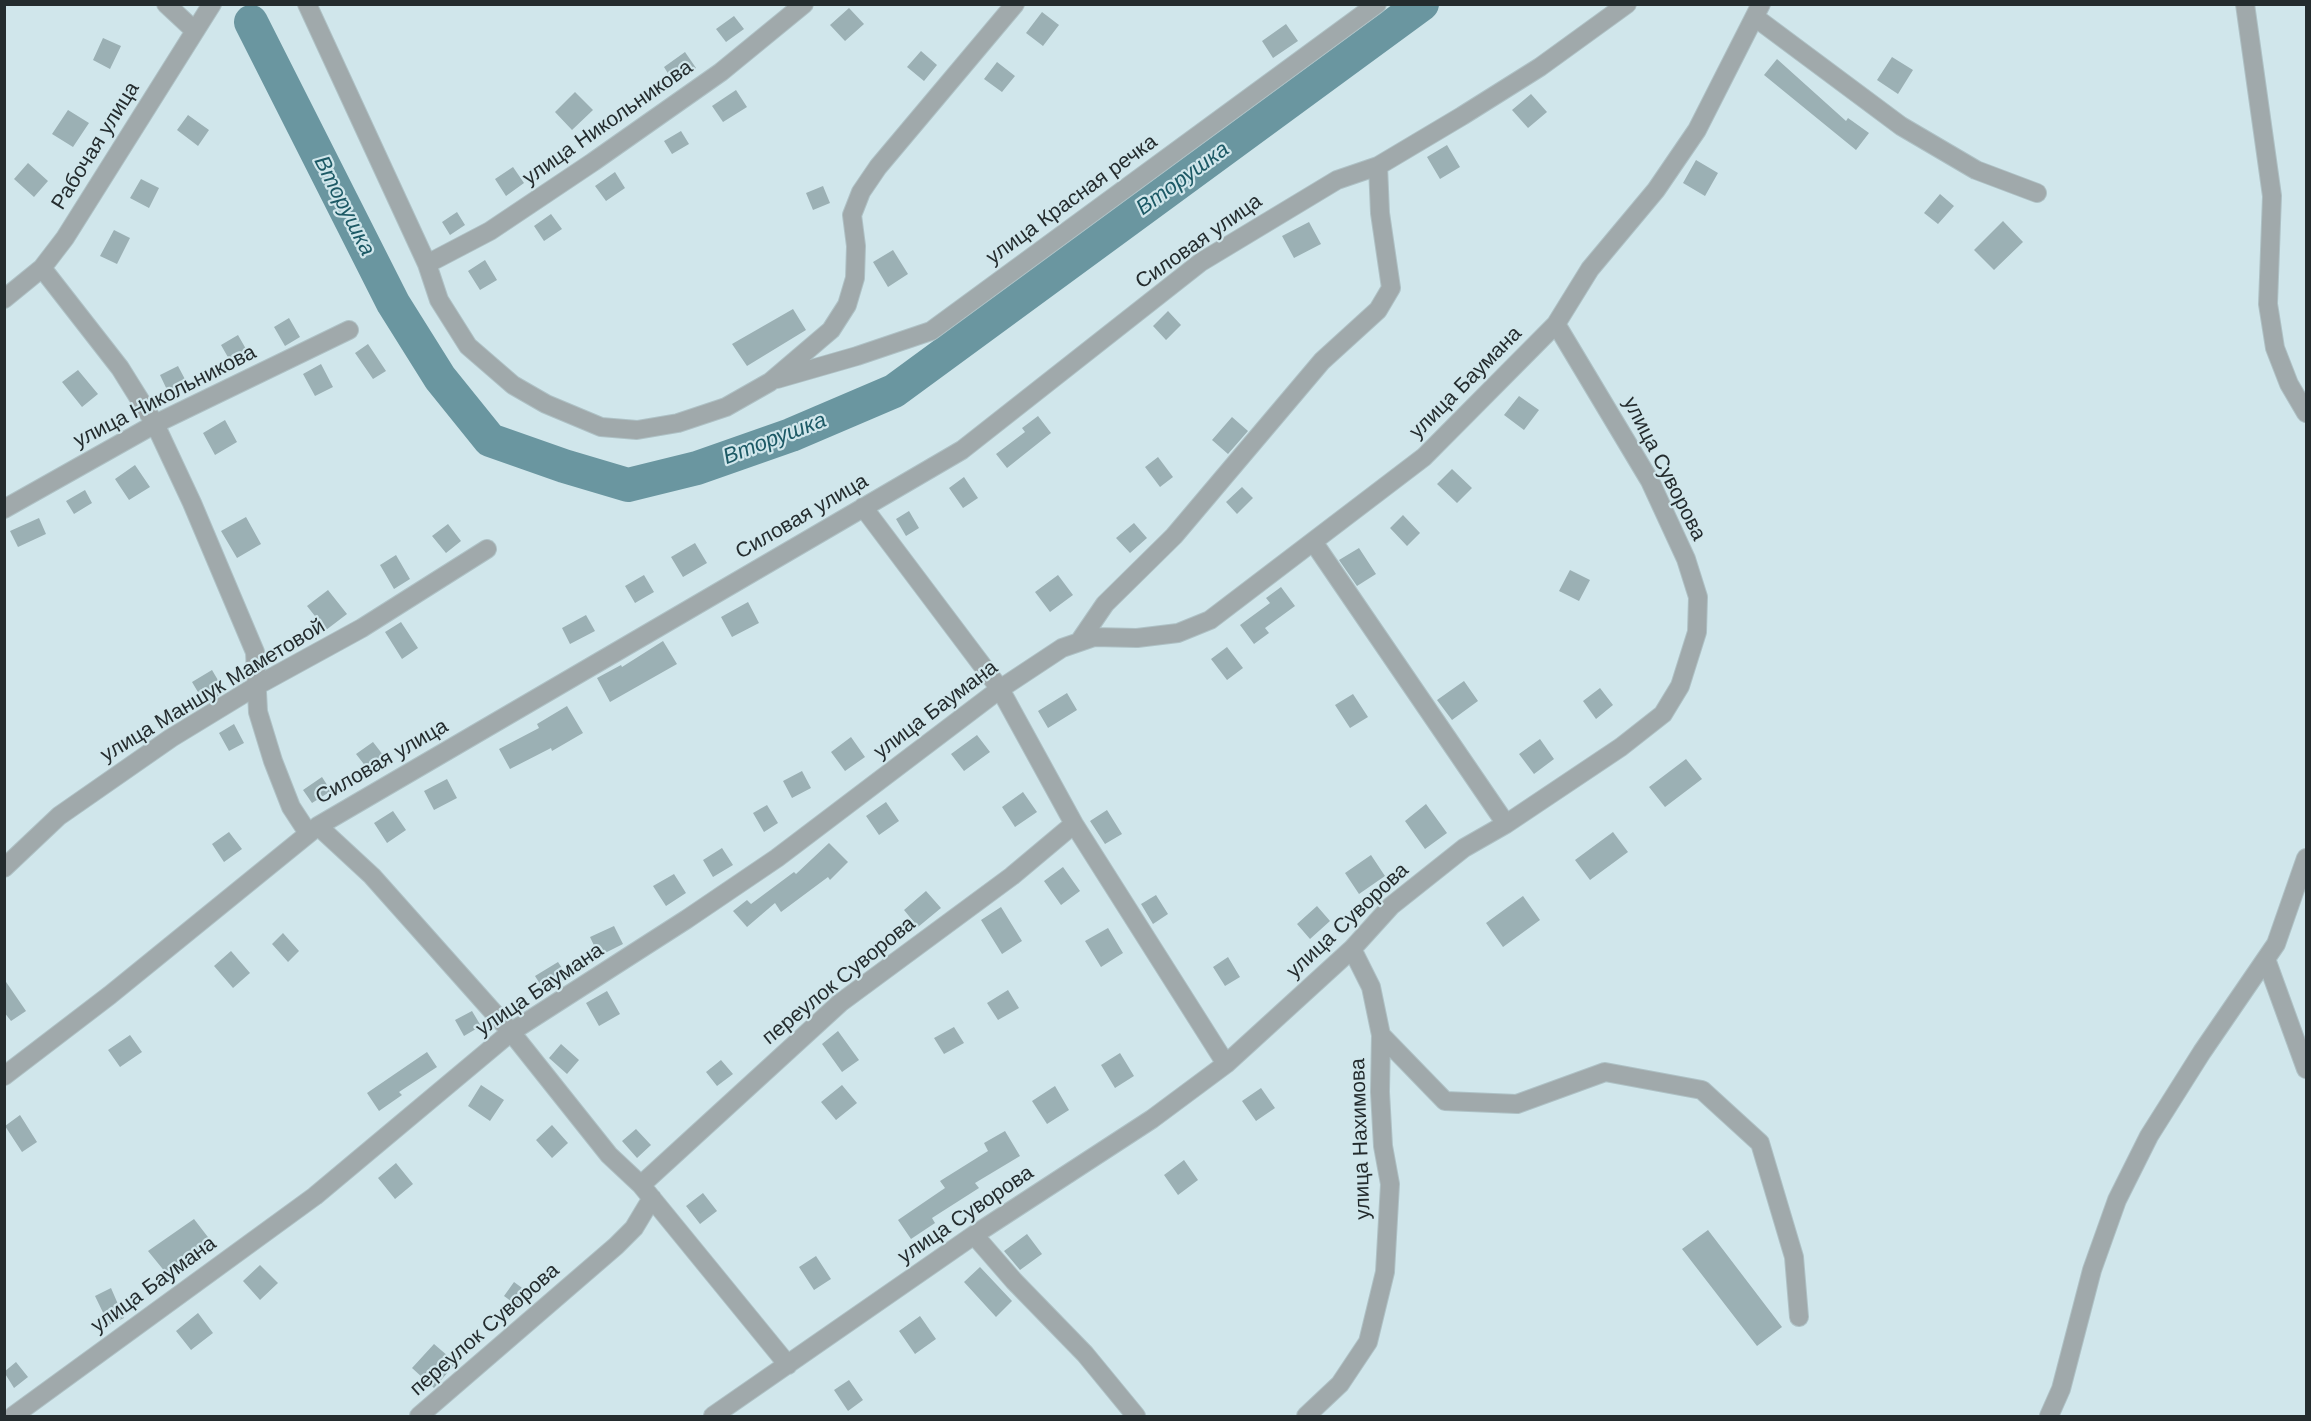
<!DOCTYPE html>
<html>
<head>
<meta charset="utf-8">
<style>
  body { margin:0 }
  #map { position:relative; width:2311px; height:1421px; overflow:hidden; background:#d0e6eb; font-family:Helvetica,sans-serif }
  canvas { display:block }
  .frame { position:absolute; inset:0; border:6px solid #242c2e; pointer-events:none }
</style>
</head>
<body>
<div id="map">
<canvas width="2311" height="1421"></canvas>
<div class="frame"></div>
</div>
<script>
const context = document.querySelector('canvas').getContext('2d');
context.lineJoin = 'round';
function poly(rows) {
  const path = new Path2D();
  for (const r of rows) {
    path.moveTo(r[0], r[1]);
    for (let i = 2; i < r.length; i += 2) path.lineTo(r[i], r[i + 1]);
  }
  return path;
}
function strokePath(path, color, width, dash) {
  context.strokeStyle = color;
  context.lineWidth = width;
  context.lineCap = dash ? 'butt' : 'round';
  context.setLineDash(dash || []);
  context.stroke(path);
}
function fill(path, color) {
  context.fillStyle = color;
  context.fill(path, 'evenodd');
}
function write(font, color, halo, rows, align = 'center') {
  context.font = font + ' Helvetica,sans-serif';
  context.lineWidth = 4.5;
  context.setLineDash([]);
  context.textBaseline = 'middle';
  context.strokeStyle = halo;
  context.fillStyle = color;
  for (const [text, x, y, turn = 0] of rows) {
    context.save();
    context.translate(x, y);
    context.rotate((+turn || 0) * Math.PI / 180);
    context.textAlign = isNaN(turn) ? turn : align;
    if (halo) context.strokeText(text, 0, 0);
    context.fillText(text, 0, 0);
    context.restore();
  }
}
strokePath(poly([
  [251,22,393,303,440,378,490,440,564,466,628,485,697,468,791,435,894,391,1422,4]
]), '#6a96a0', 34);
fill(poly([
  [849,8,864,24,845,41,830,25],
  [1042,12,1059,25,1043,46,1026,33],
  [734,16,744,29,726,42,716,29],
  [1286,24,1298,41,1273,58,1262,41],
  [103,38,121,46,110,69,93,60],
  [921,51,937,65,924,81,907,67],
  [685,52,696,68,674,83,664,67],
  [1892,57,1913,70,1898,94,1877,80],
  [1777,59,1846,121,1848,118,1869,133,1856,150,1764,75],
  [997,62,1015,76,1002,92,984,79],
  [736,90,747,107,723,122,712,106],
  [575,92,593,110,572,130,555,112],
  [1531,94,1547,112,1528,128,1512,110],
  [68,110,89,123,73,147,52,134],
  [188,115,209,130,198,146,177,130],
  [681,131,689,144,672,154,664,141],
  [1447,145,1460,167,1440,179,1427,157],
  [1696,160,1718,173,1705,196,1683,183],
  [28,163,48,181,34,197,14,179],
  [513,167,524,183,506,196,495,179],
  [615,172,625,188,606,201,595,186],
  [141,179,159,188,149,208,130,198],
  [823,186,830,203,813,210,806,193],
  [1940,194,1954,206,1938,224,1924,213],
  [457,212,465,225,450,235,442,222],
  [551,214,562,229,544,241,534,226],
  [2003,221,2023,242,1994,270,1974,250],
  [1309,222,1321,244,1294,258,1282,236],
  [114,230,130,238,117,264,100,256],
  [893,250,908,274,888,287,873,262],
  [485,260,497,280,480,290,468,271],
  [793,309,806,330,747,366,732,344],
  [1168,311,1181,325,1166,340,1153,326],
  [289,318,300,337,285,346,274,327],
  [238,335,250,356,233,366,221,345],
  [368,344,386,371,373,379,355,353],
  [321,364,333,387,315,396,303,374],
  [178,366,188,385,169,394,160,375],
  [78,370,98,394,82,407,62,382],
  [1519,396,1539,410,1524,430,1504,415],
  [1038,416,1051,433,1007,468,996,454,1025,432,1022,428],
  [1232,417,1248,431,1228,454,1212,440],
  [225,420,237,442,215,455,203,433],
  [1158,457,1173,477,1160,487,1145,467],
  [135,465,150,487,129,500,115,479],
  [1452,469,1472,488,1457,503,1437,484],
  [964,477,978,498,963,508,949,488],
  [1242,487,1253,498,1237,514,1226,502],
  [85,490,92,503,74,514,66,501],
  [909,511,919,528,906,536,896,519],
  [1403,515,1420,533,1407,546,1390,528],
  [246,517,261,544,237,558,221,531],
  [39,518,46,534,18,547,10,531],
  [1134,523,1147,538,1130,553,1116,538],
  [448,524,461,541,446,553,432,536],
  [695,543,707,563,683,577,671,557],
  [1359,548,1376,574,1357,586,1339,560],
  [396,555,410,579,394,589,380,565],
  [1570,570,1590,580,1579,601,1559,591],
  [644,575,654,592,635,603,625,586],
  [1058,575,1073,595,1050,612,1035,592],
  [1281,587,1295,606,1265,628,1269,633,1254,644,1240,625,1270,603,1266,598],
  [328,590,347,614,326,630,307,606],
  [748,602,759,623,732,637,721,617],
  [586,615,595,631,570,644,562,628],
  [401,622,418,648,402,659,385,632],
  [663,641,677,664,610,702,597,678,621,665,622,667],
  [1227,647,1243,668,1227,680,1211,659],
  [212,670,225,692,205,704,192,682],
  [1464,681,1478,701,1452,720,1437,700],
  [1600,688,1613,705,1596,719,1583,701],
  [1067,693,1077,710,1048,728,1038,711],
  [1353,694,1368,717,1350,728,1335,705],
  [567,706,583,733,552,751,551,748,510,769,499,749,539,728,537,724],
  [234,724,244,743,229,751,219,733],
  [977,735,990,752,964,771,951,754],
  [851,737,865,757,845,771,831,752],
  [1540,739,1554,759,1534,774,1519,754],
  [373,742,387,760,370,772,356,754],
  [1686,759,1702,779,1665,807,1649,787],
  [802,771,811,788,792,798,783,781],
  [322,777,331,791,312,803,303,790],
  [447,779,457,798,434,810,424,791],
  [1023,792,1037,812,1015,827,1002,807],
  [886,802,899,821,879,835,866,816],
  [1426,804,1447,833,1425,849,1405,821],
  [767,805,778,823,764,832,753,813],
  [1107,810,1122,834,1105,844,1090,821],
  [393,811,406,830,387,843,374,823],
  [229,832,242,849,224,862,212,844],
  [1613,832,1628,852,1590,880,1575,860],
  [829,843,848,862,830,880,828,877,781,912,775,903,747,927,733,911,747,900,751,904,794,872,796,874],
  [722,848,733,865,713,877,703,860],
  [1371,855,1385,876,1359,894,1345,873],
  [1063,867,1080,891,1061,905,1044,881],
  [674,874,686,893,666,906,653,886],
  [926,891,941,908,918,927,904,910],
  [1156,895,1168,914,1153,924,1141,904],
  [1523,896,1540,920,1503,947,1486,923],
  [1317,906,1330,921,1310,939,1297,924],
  [1001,907,1022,941,1002,954,981,920],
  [614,926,623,944,599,956,590,937],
  [1108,928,1123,953,1101,967,1085,941],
  [283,933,299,951,288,962,272,944],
  [231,951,250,973,233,988,214,966],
  [1228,957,1240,977,1225,986,1213,967],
  [558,962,568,977,545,992,535,976],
  [4,979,26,1011,11,1021,4,1012],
  [1008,990,1019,1008,998,1020,987,1003],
  [607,991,620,1014,599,1026,586,1003],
  [472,1011,481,1026,464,1036,455,1020],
  [954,1027,964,1043,944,1054,934,1038],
  [838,1031,859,1060,842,1072,822,1044],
  [130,1035,142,1052,120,1067,108,1050],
  [561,1044,579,1060,567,1074,549,1058],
  [427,1052,437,1067,399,1092,402,1095,379,1111,367,1093],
  [1120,1053,1134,1076,1115,1088,1101,1065],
  [721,1060,733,1074,717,1086,706,1072],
  [481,1085,504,1100,490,1121,468,1106],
  [842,1085,857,1103,836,1120,821,1102],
  [1055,1086,1069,1110,1047,1124,1032,1101],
  [1261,1088,1275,1108,1256,1121,1242,1101],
  [20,1115,37,1142,22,1152,5,1126],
  [552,1125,568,1143,552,1158,536,1140],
  [636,1129,651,1145,637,1158,622,1141],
  [1005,1131,1020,1156,975,1183,979,1188,932,1218,935,1223,911,1239,898,1220,945,1188,940,1181,988,1151,984,1143],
  [1184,1160,1198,1180,1178,1195,1164,1175],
  [396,1163,413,1184,395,1199,378,1178],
  [703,1193,717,1211,700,1224,686,1206],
  [194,1219,211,1241,166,1273,148,1251],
  [1708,1230,1782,1327,1757,1346,1682,1249],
  [1027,1234,1042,1254,1020,1270,1004,1251],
  [816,1256,831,1279,814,1290,799,1267],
  [260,1265,278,1283,260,1300,243,1281],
  [980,1267,1012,1301,996,1317,964,1282],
  [514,1282,529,1293,519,1307,504,1296],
  [111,1288,124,1318,109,1325,95,1296],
  [198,1313,213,1333,191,1350,176,1331],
  [920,1316,936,1339,915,1354,899,1331],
  [434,1344,456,1363,434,1388,412,1368],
  [16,1362,28,1377,14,1388,4,1372],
  [849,1380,863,1400,848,1411,834,1390]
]), '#9bb0b4');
const minor = poly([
  [166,4,195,31],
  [307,4,427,264,439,300,468,346,513,385,546,404,601,427,637,430,678,423,726,407,770,382,831,330,847,305,855,278,856,246,852,215,861,192,878,167,1015,4],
  [2245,4,2272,196,2268,304,2275,348,2289,384,2306,413],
  [1756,18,1901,126,1976,170,2037,193],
  [427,264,490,231,593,162,721,72,804,4],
  [42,268,120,368,155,424,192,503,255,652,258,712,273,761,291,807,308,833],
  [4,299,42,268,65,238,212,4],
  [777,379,857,356,931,331,1377,4],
  [863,507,1000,689,1074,824,1226,1064],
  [4,509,155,424,349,330],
  [1314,543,1506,824],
  [1079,642,1105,604,1174,536,1322,361,1378,310,1391,288,1380,213,1378,166],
  [318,826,372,876,511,1032,609,1155,641,1185,788,1365],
  [4,868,59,816,171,738,258,685,362,628,487,549],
  [2266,959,2306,1069],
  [1381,1035,1445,1101,1517,1104,1605,1072,1702,1090,1760,1143,1794,1257,1799,1317],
  [4,1076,110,995,318,826,962,450,1201,262,1337,180,1378,166,1462,116,1540,67,1627,4],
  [641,1185,840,1003,1012,876,1074,824],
  [974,1235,1014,1281,1085,1354,1136,1416],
  [13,1416,315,1196,511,1032,687,919,777,858,1000,689,1062,648,1094,637,1137,638,1178,633,1210,620,1424,457,1556,324,1590,269,1656,190,1697,130,1761,4],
  [419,1416,616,1246,634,1228,652,1198],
  [713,1416,974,1235,1152,1119,1226,1064,1352,949,1391,906,1464,848,1506,824,1621,747,1663,714,1680,686,1697,632,1698,597,1686,559,1650,481,1556,324],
  [1306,1416,1340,1384,1368,1342,1385,1272,1390,1184,1383,1146,1380,1092,1381,1035,1371,987,1352,949],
  [2049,1416,2061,1389,2092,1270,2117,1200,2149,1136,2202,1052,2276,944,2306,858]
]);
strokePath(minor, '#aec1c5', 20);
strokePath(minor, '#a0a9ab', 18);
write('21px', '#242c2e', '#d0e6eb', [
  ["улица Никольникова",608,123,-35],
  ["Рабочая улица",96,146,-58],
  ["улица Красная речка",1072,200,-36],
  ["Силовая улица",1199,242,-35],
  ["улица Баумана",1466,383,-45],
  ["улица Никольникова",165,397,-27],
  ["улица Суворова",1664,469,63],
  ["Силовая улица",802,517,-30],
  ["улица Маншук Маметовой",213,691,-31],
  ["улица Баумана",936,710,-37],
  ["Силовая улица",382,762,-30],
  ["улица Суворова",1348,921,-43],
  ["переулок Суворова",839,981,-39],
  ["улица Баумана",540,990,-34],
  ["улица Нахимова",1361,1139,-92],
  ["улица Суворова",966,1215,-34],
  ["улица Баумана",154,1285,-36],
  ["переулок Суворова",485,1330,-41]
]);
write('italic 22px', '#1c5965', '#d0e6eb', [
  ["Вторушка",1183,179,-36],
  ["Вторушка",344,206,63],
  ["Вторушка",775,439,-21]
]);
</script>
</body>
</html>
